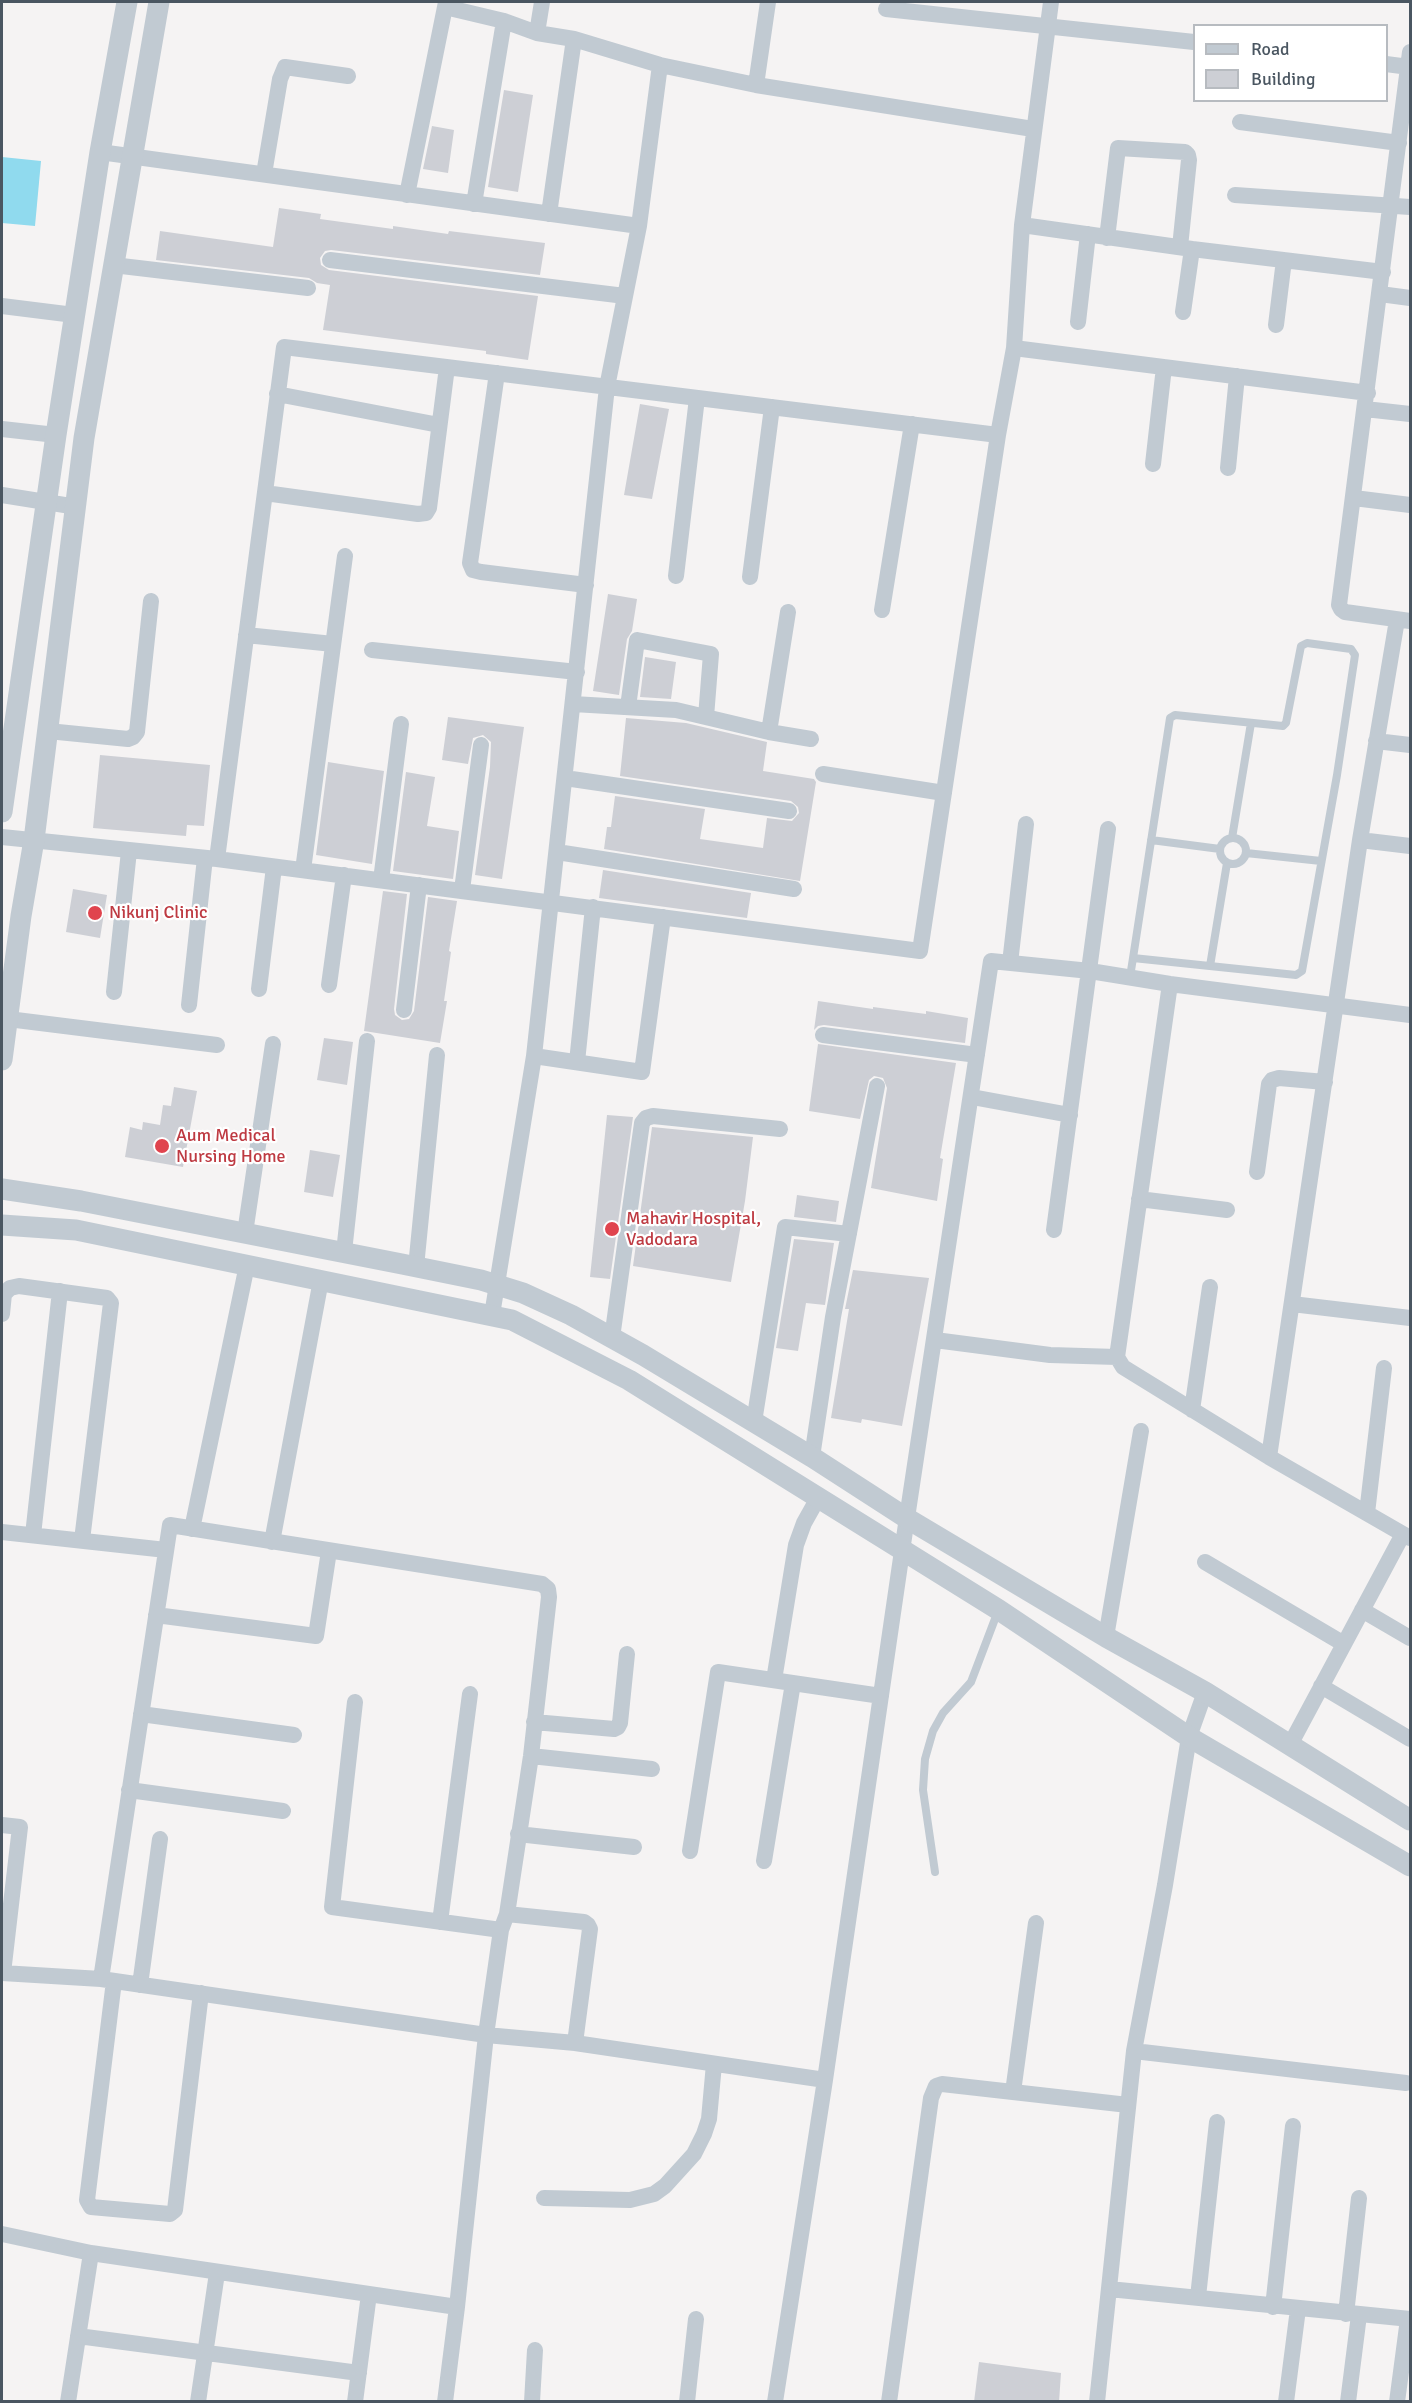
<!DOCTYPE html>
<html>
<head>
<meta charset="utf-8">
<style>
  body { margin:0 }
  #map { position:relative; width:1412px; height:2403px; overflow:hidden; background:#f5f3f3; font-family:Signika,sans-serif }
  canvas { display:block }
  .frame { position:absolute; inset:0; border:3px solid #4a5661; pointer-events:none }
  .legend { position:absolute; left:1193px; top:24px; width:195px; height:78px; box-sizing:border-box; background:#fff; border:2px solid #b7bbc0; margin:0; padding:8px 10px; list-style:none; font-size:18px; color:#4a5661 }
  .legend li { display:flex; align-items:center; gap:12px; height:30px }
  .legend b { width:30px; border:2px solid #b7bbc0 }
</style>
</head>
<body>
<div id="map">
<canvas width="1412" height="2403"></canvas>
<div class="frame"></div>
<ul class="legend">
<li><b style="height:8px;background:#c1cad2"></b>Road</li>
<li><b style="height:16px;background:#cdcfd5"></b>Building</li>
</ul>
</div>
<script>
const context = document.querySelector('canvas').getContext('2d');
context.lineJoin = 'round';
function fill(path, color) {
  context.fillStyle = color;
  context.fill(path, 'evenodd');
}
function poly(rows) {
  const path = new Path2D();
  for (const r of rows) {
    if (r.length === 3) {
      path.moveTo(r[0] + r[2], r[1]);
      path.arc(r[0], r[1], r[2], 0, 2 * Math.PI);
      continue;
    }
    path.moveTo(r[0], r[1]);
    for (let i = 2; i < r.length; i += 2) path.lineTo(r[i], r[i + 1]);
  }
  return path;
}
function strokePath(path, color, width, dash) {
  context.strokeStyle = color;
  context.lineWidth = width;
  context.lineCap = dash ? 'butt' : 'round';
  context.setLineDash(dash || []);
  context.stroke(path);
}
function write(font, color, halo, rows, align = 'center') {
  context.font = font + ' Signika,sans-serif';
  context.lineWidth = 4.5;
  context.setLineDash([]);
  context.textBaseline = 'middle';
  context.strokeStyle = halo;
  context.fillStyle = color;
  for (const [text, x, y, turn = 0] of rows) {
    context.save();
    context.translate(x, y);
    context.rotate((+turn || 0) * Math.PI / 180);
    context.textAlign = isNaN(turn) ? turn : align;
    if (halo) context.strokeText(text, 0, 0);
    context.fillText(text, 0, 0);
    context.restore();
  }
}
fill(poly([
  [2,157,41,161,35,226,2,223]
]), '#90daee');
fill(poly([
  [504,90,533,95,518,192,488,187],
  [432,126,454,130,448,173,423,169],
  [279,208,321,214,320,219,393,229,393,226,448,234,449,231,545,243,540,275,331,250,325,251,320,258,321,265,329,270,538,296,528,360,486,354,486,351,323,330,330,285,317,283,309,278,156,260,160,231,273,247],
  [640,404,669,409,652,499,624,495],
  [608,594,637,599,632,631,627,639,619,695,593,691],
  [645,657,676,662,671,699,640,697],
  [448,717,524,727,502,879,475,875,490,767,491,742,483,735,473,738,468,764,442,760],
  [626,718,686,723,767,742,763,771,814,779,816,782,800,881,604,849,607,827,611,827,615,796,705,809,700,839,763,848,767,818,792,821,799,813,798,807,791,801,620,776],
  [100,755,210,765,204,826,187,825,186,836,93,828],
  [328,762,384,771,372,864,316,855],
  [406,772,435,777,427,826,459,831,453,879,393,871],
  [603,870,751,893,747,918,599,898],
  [73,889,107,895,100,938,66,932],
  [383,891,407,894,394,1009,395,1015,402,1020,409,1019,414,1011,428,897,457,901,449,951,451,952,444,1001,447,1001,440,1043,364,1031],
  [818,1001,873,1009,873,1007,926,1014,926,1011,968,1018,965,1043,824,1025,818,1026,814,1030],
  [324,1038,353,1042,347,1085,317,1080],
  [818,1044,956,1063,940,1158,943,1159,937,1201,871,1188,887,1088,883,1078,874,1076,869,1080,860,1119,809,1111],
  [174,1087,197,1091,183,1167,125,1157,130,1127,142,1130,143,1122,160,1125,163,1105,171,1106],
  [607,1115,633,1117,610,1279,590,1277],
  [652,1127,753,1137,745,1201,731,1282,633,1266],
  [310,1150,340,1155,333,1197,304,1192],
  [797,1195,839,1201,836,1222,794,1217],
  [794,1239,834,1243,825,1305,806,1303,798,1351,776,1348],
  [853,1270,929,1278,902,1426,862,1419,861,1423,831,1418,849,1309,845,1309],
  [979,2362,1061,2373,1059,2402,974,2402]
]), '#cdcfd5');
strokePath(poly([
  [1232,838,1251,723],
  [1233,851,13],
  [1151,840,1220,849],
  [1246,853,1321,861],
  [1210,966,1227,863],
  [1130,977,1133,958,1170,718,1175,715,1283,726,1286,723,1301,646,1307,643,1351,649,1355,655,1337,775,1302,971,1296,975,1133,958],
  [935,1872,923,1790,925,1759,933,1731,943,1713,971,1682,998,1611]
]), '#c1cad2', 8);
strokePath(poly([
  [542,2,537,33,574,39,660,65,756,85,1033,129],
  [445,7,504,21,537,33],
  [886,9,1194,42],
  [1410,52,1339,605,1341,609,1345,612,1410,621],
  [1386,64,1409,67],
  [756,85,768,2],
  [1240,122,1399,143],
  [100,152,639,226],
  [264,174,280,79,285,67,348,76],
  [407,195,446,2],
  [1235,195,1410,207],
  [474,204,504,21],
  [549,214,574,39],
  [1022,225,1192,249,1383,272],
  [1107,238,1118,148,1185,152,1188,155,1189,160,1180,247],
  [330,260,625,296],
  [113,265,308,288],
  [1380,294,1410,298],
  [2,306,74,315],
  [1183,312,1192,249],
  [1078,322,1088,234],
  [1276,325,1284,260],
  [1014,348,1368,393],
  [497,373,470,563,473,570,481,572,586,585],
  [277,394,439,425],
  [1365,409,1410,414],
  [2,429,56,435],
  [1153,464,1164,367],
  [1228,468,1237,376],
  [265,493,418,514,426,513,429,508,447,367],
  [2,495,77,507],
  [1354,498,1410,505],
  [676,576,697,398],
  [750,577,772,407],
  [882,610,912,424],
  [246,635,333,644],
  [372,650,577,672],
  [573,704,676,710,769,732,811,739],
  [628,707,637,640,711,654,706,717],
  [48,731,128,739,133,737,137,732,151,601],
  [769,732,788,612],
  [1376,741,1410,745],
  [823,774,944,793],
  [565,778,789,811],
  [2,837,217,859,920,951,998,435,1014,348,1022,225,1051,2],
  [1360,840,1410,846],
  [557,852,794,889],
  [217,859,284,347,998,435],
  [303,870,345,556],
  [381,880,401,724],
  [462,890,481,745],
  [1010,963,1026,824],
  [1170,984,1117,1357,1123,1367,1269,1457,1410,1538],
  [329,985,344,875],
  [259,989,274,867],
  [114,992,129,851],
  [189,1005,205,858],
  [404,1010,419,885],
  [8,1019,217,1045],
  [823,1035,977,1055],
  [534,1056,642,1072,663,917],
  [577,1062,593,907],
  [972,1097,1070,1115],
  [1257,1172,1269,1084,1272,1080,1279,1078,1325,1082],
  [1139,1199,1227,1210],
  [1054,1230,1108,829],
  [245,1233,273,1044],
  [344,1252,367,1041],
  [416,1267,437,1055],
  [1292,1304,1410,1318],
  [2,1314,4,1294,10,1288,19,1286,107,1298,111,1303,82,1540],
  [492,1315,534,1056,607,387,639,226,660,65],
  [612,1338,642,1123,646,1118,653,1116,780,1129],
  [935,1340,1050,1355,1117,1357],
  [1192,1410,1210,1287],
  [754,1422,785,1227,849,1234],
  [812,1457,833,1317,877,1086],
  [1269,1457,1360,840,1397,620],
  [1367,1513,1384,1368],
  [192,1529,247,1265],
  [2,1532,166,1550],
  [33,1535,60,1291],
  [272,1542,321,1280],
  [1205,1562,1344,1644],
  [1362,1610,1410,1638],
  [156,1615,316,1636,329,1551],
  [1106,1637,1141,1431],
  [774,1680,796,1545,804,1523,818,1498],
  [1321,1686,1410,1739],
  [355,1702,332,1907,501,1930],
  [141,1714,294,1735],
  [534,1722,614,1729,618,1727,620,1723,627,1654],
  [1290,1745,1403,1534],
  [531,1756,652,1769],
  [129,1790,283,1811],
  [2,1825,20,1827,3,1973],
  [518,1834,634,1847],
  [690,1851,718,1672,881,1696],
  [764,1861,793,1683],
  [507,1914,584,1922,588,1925,590,1929,575,2043],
  [440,1922,470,1694],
  [2,1973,101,1979,486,2035,575,2043,825,2080],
  [101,1979,170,1525,542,1584,548,1589,549,1597,531,1756,507,1914,501,1930,486,2035,457,2307,445,2402],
  [114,1981,87,2200,91,2207,170,2214,175,2210,201,1993],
  [140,1985,160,1839],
  [1134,2051,1406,2083],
  [1013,2092,1036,1923],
  [544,2198,630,2200,654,2194,665,2186,694,2154,704,2134,709,2119,714,2064],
  [2,2234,91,2253,457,2307],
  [1109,2289,1410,2319],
  [1198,2297,1217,2122],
  [1273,2307,1293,2126],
  [1346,2314,1359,2198],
  [78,2336,359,2373],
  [68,2402,91,2253],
  [198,2402,217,2273],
  [355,2402,369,2294],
  [532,2402,535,2350],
  [687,2402,696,2319],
  [775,2402,825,2080,902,1551,991,961,1090,971,1170,984,1410,1015],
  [889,2402,931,2098,936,2086,942,2084,1128,2105],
  [1097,2402,1134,2051,1165,1885,1189,1737,1205,1692],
  [1286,2402,1298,2309],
  [1348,2402,1359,2315],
  [1397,2402,1408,2319]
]), '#c1cad2', 16);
strokePath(poly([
  [2,812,56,435,100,152,127,2],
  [2,1060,21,916,34,840,84,438,159,2],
  [2,1189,81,1201,402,1264,481,1280,523,1293,571,1315,643,1355,812,1457,908,1519,1106,1637,1205,1692,1410,1820],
  [2,1225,76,1230,512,1320,629,1380,999,1610,1189,1737,1410,1866]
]), '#c1cad2', 21);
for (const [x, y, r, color] of [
  [95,913,8,"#e0444e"],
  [162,1146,8,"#e0444e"],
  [612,1229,8,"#e0444e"]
]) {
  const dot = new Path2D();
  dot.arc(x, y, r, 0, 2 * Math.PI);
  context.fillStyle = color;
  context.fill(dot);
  strokePath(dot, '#fff', 2);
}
write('18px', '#be3a42', '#fff', [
  ["Nikunj Clinic",109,913],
  ["Aum Medical",176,1136],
  ["Nursing Home",176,1157],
  ["Mahavir Hospital,",626,1219],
  ["Vadodara",626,1240]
], 'left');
</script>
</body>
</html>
